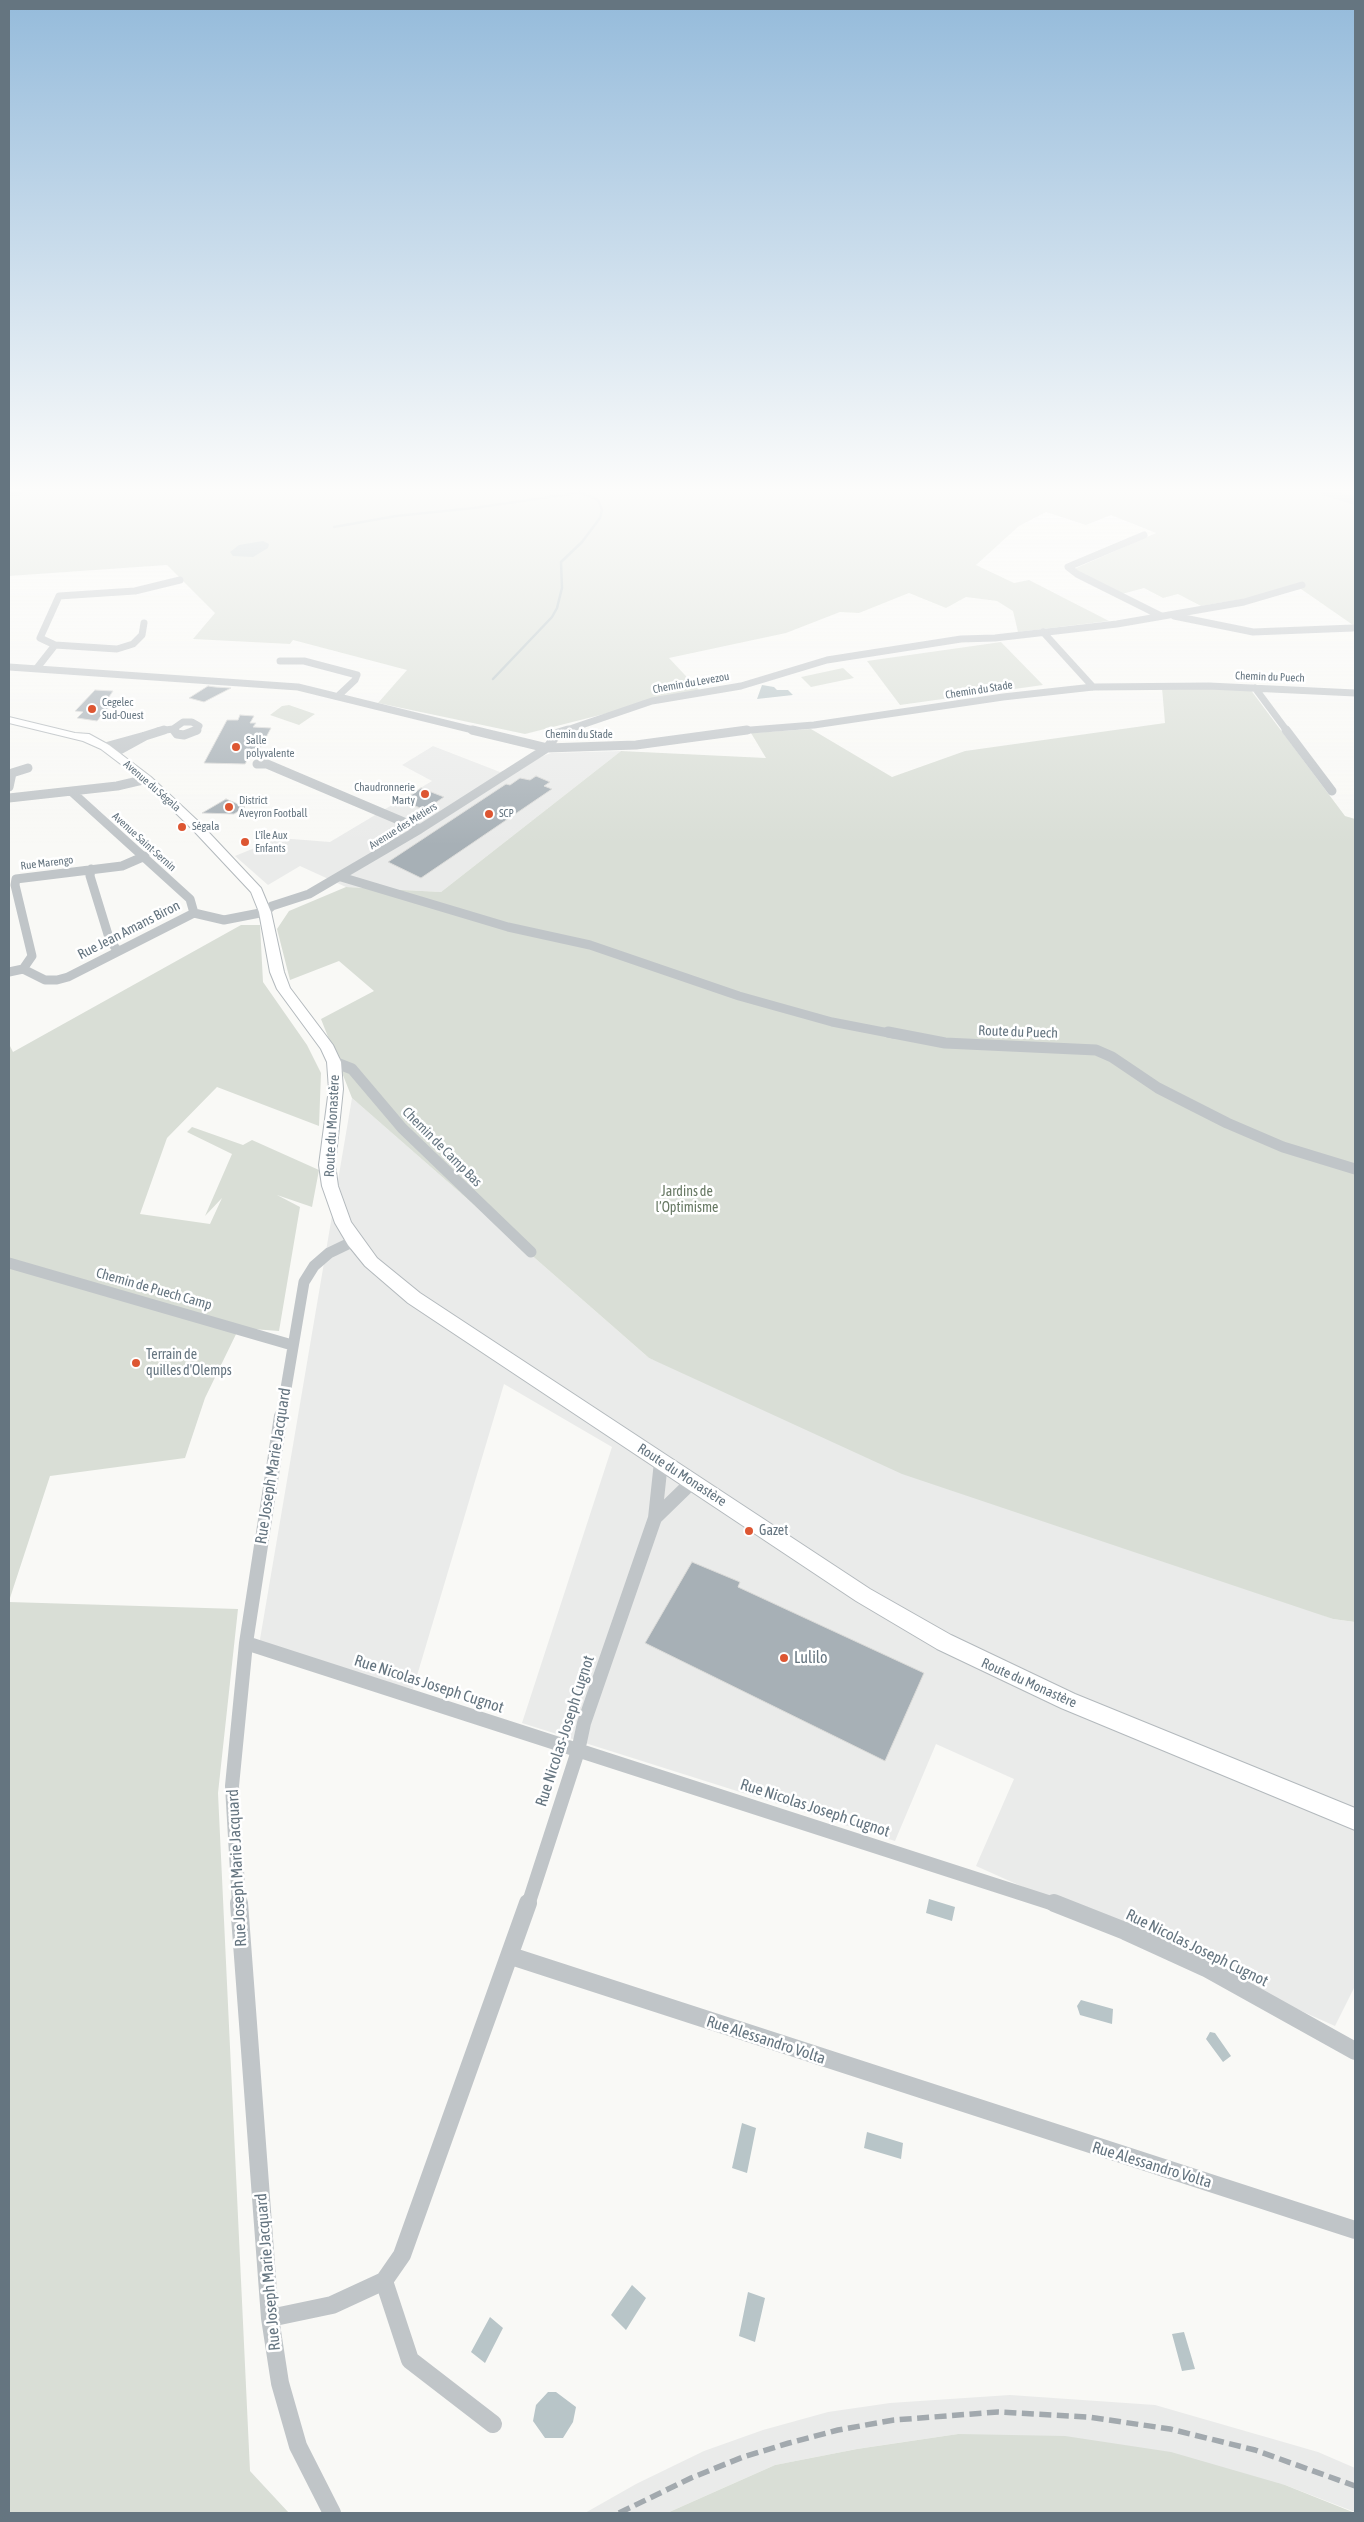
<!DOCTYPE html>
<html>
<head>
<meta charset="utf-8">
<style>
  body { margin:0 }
  #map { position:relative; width:1364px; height:2522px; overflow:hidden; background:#f9f9f6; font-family:"Asap Condensed",sans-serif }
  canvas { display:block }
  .frame { position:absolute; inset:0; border:10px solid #657580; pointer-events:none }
</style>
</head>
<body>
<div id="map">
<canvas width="1364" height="2522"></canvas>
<div class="frame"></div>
</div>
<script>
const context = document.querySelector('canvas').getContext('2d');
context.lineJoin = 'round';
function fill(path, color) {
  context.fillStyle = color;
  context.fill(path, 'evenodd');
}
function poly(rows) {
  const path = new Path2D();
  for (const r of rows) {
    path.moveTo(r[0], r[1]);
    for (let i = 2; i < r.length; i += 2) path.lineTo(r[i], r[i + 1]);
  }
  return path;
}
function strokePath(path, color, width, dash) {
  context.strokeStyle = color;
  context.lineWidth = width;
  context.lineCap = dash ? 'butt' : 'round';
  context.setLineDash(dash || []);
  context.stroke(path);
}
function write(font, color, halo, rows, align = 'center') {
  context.font = font + ' "Asap Condensed",sans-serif';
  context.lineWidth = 5;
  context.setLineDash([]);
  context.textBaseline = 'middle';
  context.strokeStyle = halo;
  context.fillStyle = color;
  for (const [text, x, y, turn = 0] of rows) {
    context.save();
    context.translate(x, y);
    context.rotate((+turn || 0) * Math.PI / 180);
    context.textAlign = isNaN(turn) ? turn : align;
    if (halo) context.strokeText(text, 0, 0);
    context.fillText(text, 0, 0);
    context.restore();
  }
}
fill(poly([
  [433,746,500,772,551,753,621,751,441,892,346,887,300,866,268,885,235,856,279,838,330,842,432,781,402,765],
  [352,1098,649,1358,1333,1619,1355,1622,1355,1986,1335,2026,976,1866,1014,1779,936,1744,895,1841,522,1723,612,1447,504,1384,413,1689,258,1651],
  [1010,2395,1155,2405,1318,2452,1355,2468,1355,2512,1285,2485,958,2434,857,2449,775,2465,667,2513,585,2513,636,2484,704,2451,763,2430,828,2412,890,2403]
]), '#eaebea');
fill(poly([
  [9,492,1355,492,1355,636,1353,625,1301,589,1201,606,1178,594,1163,598,1144,588,1122,594,1074,569,1156,533,1111,515,1086,525,1046,512,1019,526,976,565,1014,583,1029,580,1109,621,1018,632,1013,611,997,601,966,597,946,608,909,593,859,613,840,612,786,633,669,658,699,690,525,734,378,703,407,670,293,640,290,644,193,639,215,613,167,565,9,576],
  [1001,642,1043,685,900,705,867,661],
  [843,668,854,678,811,687,801,677],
  [1162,688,1250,689,1345,816,1355,819,1355,1622,1333,1619,902,1474,649,1358,352,1098,321,1019,374,991,339,961,290,980,277,929,289,911,346,887,441,892,621,751,766,758,751,733,811,729,892,777,965,751,1165,723],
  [289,705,315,714,299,725,270,715,282,706],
  [241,925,260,925,263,982,307,1045,321,1073,319,1126,217,1087,167,1138,140,1214,210,1224,222,1198,205,1216,232,1154,187,1132,192,1127,243,1145,252,1140,319,1170,312,1207,277,1195,300,1207,279,1331,239,1328,205,1398,185,1458,50,1476,9,1601,9,1044,13,1052],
  [9,1602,238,1609,218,1793,250,2471,289,2513,9,2513],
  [958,2434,1065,2436,1171,2452,1285,2485,1355,2513,667,2513,775,2465,857,2449]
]), '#d9ded6');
fill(poly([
  [263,541,269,544,268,548,253,557,233,556,230,552,239,545],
  [762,685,774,687,777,690,788,690,793,695,757,699],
  [929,1899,955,1907,952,1921,926,1913],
  [1081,2000,1113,2009,1112,2024,1080,2015,1077,2006],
  [1210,2032,1215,2033,1231,2056,1223,2062,1206,2039],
  [742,2123,756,2128,747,2173,732,2168],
  [867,2132,903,2143,901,2159,864,2148],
  [632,2285,646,2298,626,2330,611,2315],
  [748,2292,765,2298,755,2342,739,2336],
  [490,2317,503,2328,485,2363,471,2352],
  [1184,2332,1195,2369,1182,2371,1172,2334],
  [548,2392,556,2392,576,2407,573,2422,563,2438,545,2438,533,2421,536,2405]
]), '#b8c5c8');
strokePath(poly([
  [334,527,396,516,474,508,584,492],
  [493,679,552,617,557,608,562,588,561,562,582,542,600,518,602,510,598,500,582,493]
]), '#b8c5c8', 2.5);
fill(poly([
  [1320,492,1339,492,1355,497,1355,505,1322,495,1320,492]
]), '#b8c5c8');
const building = poly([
  [208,686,215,687,231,688,204,702,189,698,208,686],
  [95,690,113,691,103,706,109,707,97,721,77,718,83,712,75,711,95,690],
  [240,715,254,716,250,723,256,723,253,727,271,728,255,758,248,759,245,764,204,763,227,720,238,720,240,715],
  [536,776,550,782,544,786,552,789,421,878,388,862,506,784,510,785,520,778,530,780,536,776],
  [421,788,444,797,425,810,403,801,421,788],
  [226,799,245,807,234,814,202,813,226,799],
  [692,1562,740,1582,738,1587,924,1673,885,1761,645,1643,692,1562]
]);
fill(building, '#a7b0b6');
strokePath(building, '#dbdbd9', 1);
const secondary = poly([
  [9,717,75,733,89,734,109,745,151,777,200,823,261,888,271,912,284,972,290,988,333,1045,341,1062,343,1089,335,1165,338,1186,351,1222,377,1258,420,1293,870,1589,951,1635,1075,1694,1355,1808,1355,1830,1061,1708,937,1649,856,1601,408,1303,365,1266,348,1245,335,1223,322,1186,319,1165,329,1089,327,1062,321,1049,277,989,270,972,259,912,251,892,192,829,143,781,101,749,83,741,9,723,9,717]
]);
strokePath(secondary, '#b3b9bd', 2);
strokePath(poly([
  [9,493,19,492],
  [1144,535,1068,567,1077,574,1161,616],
  [1174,616,1253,632,1353,628],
  [1043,632,1093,687],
  [55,645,117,649,133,644,142,635,144,623],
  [280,661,304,661,357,675,355,680,338,696],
  [9,667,298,687,477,731],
  [37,668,55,645,40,638,59,596,135,591,180,580],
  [1255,688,1287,731],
  [173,729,175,731],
  [173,729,183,722,192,722,199,726,196,731],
  [158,731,173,729],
  [564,731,652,701,741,686,827,660,961,639,995,638,1117,624,1244,602,1302,585],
  [738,731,814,725,1003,697,1093,687,1209,686,1355,693]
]), '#c0c5c8', 7);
strokePath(poly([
  [174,730,177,734,184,735,197,730],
  [472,730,547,748,636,745,747,730],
  [1286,730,1332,791],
  [145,736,164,730],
  [105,747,145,736,114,753],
  [257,764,267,764,420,829],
  [9,787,12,773,28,768],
  [72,792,190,899,194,913],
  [9,798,117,786,147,779],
  [91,869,90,876,110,941,118,951],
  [341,877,508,927,590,945,739,996,832,1022,894,1034],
  [23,969,32,956,15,885,16,879,122,866,145,856],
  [9,972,23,969,45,980,57,980,68,977,194,913,224,920,265,912,272,906,309,894,420,829,547,748,558,733,568,730]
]), '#c0c5c8', 9);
strokePath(poly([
  [888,1032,945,1043,1096,1050,1112,1057,1158,1088,1227,1123,1283,1147,1355,1169],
  [334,1062,352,1069,402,1128,531,1252],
  [9,1263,292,1345],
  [281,1418,304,1282,314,1266,329,1253,354,1241]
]), '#c0c5c8', 11);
strokePath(poly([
  [655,1518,692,1482],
  [246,1643,1057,1905],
  [239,1905,232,1786,246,1643,281,1416],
  [528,1905,578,1751,584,1723,655,1518,661,1462]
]), '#c0c5c8', 14);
strokePath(poly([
  [239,1903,270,2318,280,2383,298,2446,332,2513],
  [1054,1903,1125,1931,1206,1968,1355,2051],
  [511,1956,1355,2230],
  [384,2281,410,2360,493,2424],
  [270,2318,332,2305,384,2281,402,2255,528,1903]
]), '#c0c5c8', 18);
fill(secondary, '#fff');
strokePath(poly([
  [619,2513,691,2478,743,2457,789,2443,838,2430,894,2420,998,2412,1088,2417,1170,2429,1255,2450,1355,2486]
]), '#a2a9ae', 5.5, [12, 5.5]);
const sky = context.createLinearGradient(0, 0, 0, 845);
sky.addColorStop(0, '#95bbdb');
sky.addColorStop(0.58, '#fcfcfb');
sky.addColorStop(1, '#fcfcfb00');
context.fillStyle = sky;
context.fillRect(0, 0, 1364, 845);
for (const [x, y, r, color] of [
  [92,709,5,"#dd5632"],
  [236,747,5,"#dd5632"],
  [425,794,5,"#dd5632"],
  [229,807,5,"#dd5632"],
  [489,814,5,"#dd5632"],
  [182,827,5,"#dd5632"],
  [245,842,5,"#dd5632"],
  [136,1363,5,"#dd5632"],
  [749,1531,5,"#dd5632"],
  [784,1658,5,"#dd5632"]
]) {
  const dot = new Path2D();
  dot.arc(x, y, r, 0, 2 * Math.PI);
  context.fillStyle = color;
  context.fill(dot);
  strokePath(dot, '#fff', 2);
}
write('11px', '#657580', '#fff', [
  ["Chemin du Puech",1270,677,2],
  ["Chemin du Levezou",691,683,-10],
  ["Chemin du Stade",979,690,-9],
  ["Chemin du Stade",579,735],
  ["Avenue du Ségala",152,786,41],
  ["Avenue des Métiers",403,826,-32],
  ["Avenue Saint-Sernin",144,842,42],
  ["Rue Marengo",47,863,-7]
]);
write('11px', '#657580', '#fff', [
  ["Cegelec",102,703],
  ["Sud-Ouest",102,716],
  ["Salle",246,741],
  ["polyvalente",246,754],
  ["Chaudronnerie",415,788,"right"],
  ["Marty",415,801,"right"],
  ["District",239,801],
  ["Aveyron Football",239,814],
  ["SCP",499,814],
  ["Ségala",192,827],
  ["L'île Aux",255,836],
  ["Enfants",255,849]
], 'left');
write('14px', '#657580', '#fff', [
  ["Rue Jean Amans Biron",129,930,-27],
  ["Route du Puech",1018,1032,2],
  ["Route du Monastère",332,1126,-87],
  ["Chemin de Camp Bas",442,1147,45],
  ["Chemin de Puech Camp",154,1289,16],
  ["Route du Monastère",682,1475,33],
  ["Route du Monastère",1029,1683,24]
]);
write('14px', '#687964', '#fff', [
  ["Jardins de",687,1192],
  ["l’Optimisme",687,1208]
]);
write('14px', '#657580', '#fff', [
  ["Terrain de",146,1355],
  ["quilles d'Olemps",146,1371],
  ["Gazet",759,1531]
], 'left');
write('16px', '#657580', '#fff', [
  ["Rue Joseph Marie Jacquard",273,1466,-81],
  ["Rue Nicolas Joseph Cugnot",429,1684,18],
  ["Rue Nicolas-Joseph Cugnot",565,1731,-72],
  ["Rue Nicolas Joseph Cugnot",815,1808,18],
  ["Rue Joseph Marie Jacquard",237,1868,-93],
  ["Rue Nicolas Joseph Cugnot",1197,1948,26],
  ["Rue Alessandro Volta",766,2040,18],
  ["Rue Alessandro Volta",1152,2165,17],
  ["Rue Joseph Marie Jacquard",268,2272,-95]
]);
write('16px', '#657580', '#fff', [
  ["Lulilo",794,1658]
], 'left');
</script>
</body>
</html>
